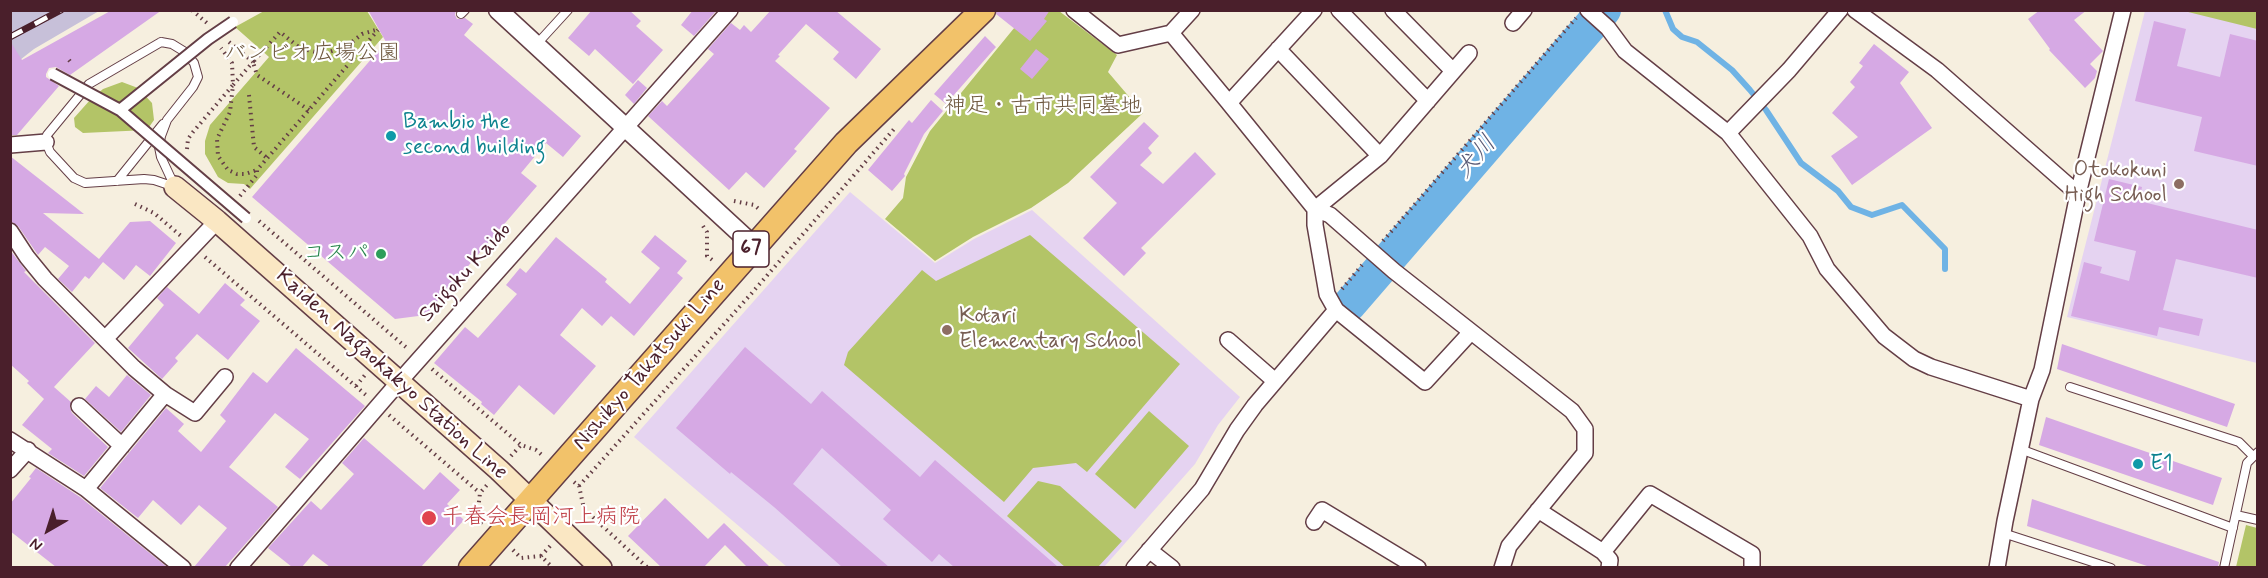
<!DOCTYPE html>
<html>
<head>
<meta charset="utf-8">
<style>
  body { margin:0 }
  #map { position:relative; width:2268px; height:578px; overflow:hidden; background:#f6efdf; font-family:Mynerve,sans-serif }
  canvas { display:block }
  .frame { position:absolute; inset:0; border:12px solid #4a1f2b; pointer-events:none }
  .north { position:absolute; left:18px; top:500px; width:60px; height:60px; -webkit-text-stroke:4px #fff; paint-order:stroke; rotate:219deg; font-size:16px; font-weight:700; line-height:24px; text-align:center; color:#4a1f2b }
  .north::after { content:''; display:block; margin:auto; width:21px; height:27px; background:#4a1f2b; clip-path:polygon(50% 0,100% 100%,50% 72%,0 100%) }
</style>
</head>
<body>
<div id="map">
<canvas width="2268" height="578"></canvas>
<div class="frame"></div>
<div class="north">N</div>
</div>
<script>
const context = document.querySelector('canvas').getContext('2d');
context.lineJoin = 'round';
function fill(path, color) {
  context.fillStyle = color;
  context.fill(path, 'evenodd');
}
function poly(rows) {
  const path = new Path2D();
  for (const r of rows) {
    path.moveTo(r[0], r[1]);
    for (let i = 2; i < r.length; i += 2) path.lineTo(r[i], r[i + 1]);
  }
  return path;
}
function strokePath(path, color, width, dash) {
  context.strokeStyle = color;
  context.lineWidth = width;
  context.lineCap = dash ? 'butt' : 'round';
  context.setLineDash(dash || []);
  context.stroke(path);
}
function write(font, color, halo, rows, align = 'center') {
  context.font = font + ' Mynerve,"Klee One",sans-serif';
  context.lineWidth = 4.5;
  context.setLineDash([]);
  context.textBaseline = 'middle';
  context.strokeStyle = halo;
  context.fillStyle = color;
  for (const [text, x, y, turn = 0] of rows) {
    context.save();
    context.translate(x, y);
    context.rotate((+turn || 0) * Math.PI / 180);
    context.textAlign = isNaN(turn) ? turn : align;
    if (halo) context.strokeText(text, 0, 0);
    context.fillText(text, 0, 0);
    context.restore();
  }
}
fill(poly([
  [2145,11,2257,11,2257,363,2067,317],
  [850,192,935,263,974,239,1032,210,1240,397,1218,425,1195,464,1104,567,787,567,634,437]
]), '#e5d3f1');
fill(poly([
  [11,11,99,11,34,49,11,67]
]), '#c7c0d9');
fill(poly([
  [264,11,367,11,383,37,250,189,244,184,228,183,218,177,205,154,205,141,210,125,269,57,235,27],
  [1028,11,1059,11,1117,55,1108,72,1143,113,1068,183,1031,208,973,237,935,261,885,219,903,198,906,177,930,131],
  [2184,11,2257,11,2257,29],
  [122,82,138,88,152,103,154,120,147,130,83,133,75,127,74,118,90,100,103,89],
  [1030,235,1180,364,1087,472,1076,463,1033,468,1004,502,844,365,848,352,922,270,936,281],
  [1149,411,1189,446,1135,509,1095,474],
  [1038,481,1060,486,1122,541,1098,567,1065,567,1007,516],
  [2246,525,2257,528,2257,567,2236,567]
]), '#b3c467');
strokePath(poly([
  [1665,10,1673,29,1682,37,1697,42,1732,70,1750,90,1766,110,1801,163,1838,191,1851,207,1872,215,1902,205,1945,249,1945,269],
  [1414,249,1417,225]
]), '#6fb3e5', 6);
strokePath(poly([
  [1349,305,1604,10]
]), '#6fb3e5', 34);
fill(poly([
  [112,10,162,10,70,75,56,67,49,68,46,74,46,77,59,86,17,135,10,135,10,41,22,60],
  [368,10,456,10,455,15,457,19,465,18,473,24,464,35,581,136,563,157,546,143,521,173,537,186,426,315,395,319,252,197,386,42],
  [592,10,629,10,641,21,636,26,663,50,633,84,595,49,589,56,568,38],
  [693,10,717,10,694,36,681,25],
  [771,10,835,10,881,49,856,79,833,59,839,52,806,24,778,55,780,56,775,61,830,108,794,149,797,151,764,188,746,172,729,190,648,116,662,101,667,106,714,54,708,49,731,23,740,30,744,25,751,32],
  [997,10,1050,10,1044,19,1047,21,1030,41,996,14],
  [2040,10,2087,10,2074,20,2103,51,2090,64,2097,71,2095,78,2085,88,2049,50,2050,49,2028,19],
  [2154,21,2186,29,2177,66,2220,77,2230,34,2258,41,2258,166,2194,151,2202,117,2135,101],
  [985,36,996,47,946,104,934,94],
  [1874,44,1909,72,1900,83,1932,128,1852,185,1831,156,1858,137,1832,113,1855,87,1850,82,1863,66,1859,63],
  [1036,49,1049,59,1032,79,1020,69],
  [638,80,647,88,634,104,625,95],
  [931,100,943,111,924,134,904,174,905,176,892,191,868,170,909,120,912,123],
  [1144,122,1159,136,1148,148,1152,153,1140,165,1163,184,1195,152,1216,174,1141,248,1146,253,1124,276,1083,238,1117,203,1090,177],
  [10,156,84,214,43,213,99,259,130,222,150,221,176,243,150,276,136,265,124,280,103,262,89,279,85,276,72,292,58,279,69,266,45,247,38,255,18,226,10,221],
  [2109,179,2142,187,2139,201,2258,230,2258,278,2176,259,2163,310,2203,319,2199,336,2159,327,2157,336,2071,316,2084,262,2102,267,2100,273,2129,281,2136,251,2094,241],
  [655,235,687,261,677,273,683,278,634,336,611,316,602,326,582,308,560,335,596,366,554,415,519,385,494,415,481,404,482,402,434,363,465,327,478,338,517,294,506,285,520,268,526,273,556,237,607,279,605,282,630,304,660,268,641,252],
  [10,250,26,271,24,272,95,343,54,387,71,402,70,408,72,413,108,447,84,476,48,453,52,449,22,425,44,399,27,383,29,381,10,364],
  [225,283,245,300,240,305,260,321,228,360,197,334,175,358,178,361,162,379,128,348,164,305,157,298,167,287,199,314],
  [2062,344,2235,404,2227,427,2057,369],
  [745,347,811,404,822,391,920,477,935,460,1058,567,954,567,939,554,932,562,883,519,891,510,822,448,793,484,889,567,842,567,774,507,731,472,730,474,676,428],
  [296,348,365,406,300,479,285,467,309,439,275,413,229,467,278,507,225,567,194,567,227,528,199,505,181,525,153,500,138,518,100,488,166,408,184,424,178,431,201,452,226,421,220,415,253,372,267,383],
  [127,375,151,395,121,432,85,399,96,386,109,397],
  [2046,417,2222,478,2213,505,2039,445],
  [364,438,424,490,440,472,460,490,447,504,464,520,421,567,330,567,313,554,302,567,292,567,268,548,311,501,321,510,354,474,342,463],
  [36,468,80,497,167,567,56,567,10,531,10,504,31,478,29,477],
  [665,498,708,539,724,523,770,567,747,567,725,545,704,567,661,567,628,536],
  [2032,499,2219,562,2218,567,2150,567,2027,526]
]), '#d6a9e4');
const service = poly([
  [461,14,465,10],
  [161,42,172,44,185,52,194,63,198,77,193,87,167,120,161,136,159,147,161,157,175,187,154,180,144,179,85,183,74,178,50,152,46,142,47,135,89,84,161,42],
  [536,45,568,10],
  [117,181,163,124],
  [2070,387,2239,442,2253,456],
  [2020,449,2233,528],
  [2236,515,2258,520],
  [2003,533,2111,568],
  [2224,568,2247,463,2258,452]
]);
const minor = poly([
  [1074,10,1118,45,1171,33,1192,10],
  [1314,10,1229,103,1315,209,1330,215,1394,271,1572,411,1585,429,1585,453,1509,546,1502,568],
  [1339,10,1428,101],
  [1393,10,1453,71],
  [1588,10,1608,28,1625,51,1728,133,1810,236,1827,269,1884,336,1914,359,1931,367,2031,399],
  [1855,10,1937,70,2078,194],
  [1513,23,1524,10],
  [1171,33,1229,103],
  [1278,49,1380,156],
  [1728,133,1789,70,1840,10],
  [10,145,46,142],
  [10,231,27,257,45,279,105,339,217,221],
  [1336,310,1425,382,1471,332],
  [105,339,134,368,165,394],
  [1228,340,1275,381],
  [79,406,122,446],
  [10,440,86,489,183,568],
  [10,470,28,450],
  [86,489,165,394,195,413,225,377],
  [1538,510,1603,552,1650,494,1752,554,1752,568],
  [1314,522,1322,510,1418,568],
  [1149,550,1172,568],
  [1603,552,1610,560,1609,568],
  [238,568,399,382,730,10],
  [1134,568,1202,489,1237,430,1255,405,1336,310,1327,294,1315,225,1315,209,1380,156,1469,53],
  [1997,568,2005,521,2031,399,2042,370,2078,194,2123,10]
]);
const tertiary = poly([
  [498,10,754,246]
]);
const secondary = poly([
  [175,187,217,221,499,470,601,568]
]);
const primary = poly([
  [471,568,846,143,983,10]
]);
strokePath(service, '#643e46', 10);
strokePath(minor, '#643e46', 18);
strokePath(tertiary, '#643e46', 21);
strokePath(secondary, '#643e46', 24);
strokePath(primary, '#643e46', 27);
strokePath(poly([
  [192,10,208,24],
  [229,42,253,62,233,85,230,112,217,139,218,156,228,170,237,174,245,174,257,170],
  [69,60,72,64],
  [249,95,254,147,267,158],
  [309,110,257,75,253,62,280,32,300,48,319,53,329,52,347,46,362,34,379,29],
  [187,149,188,139,193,132,233,85,232,63,221,48],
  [240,196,257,175,257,170,378,30],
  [734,201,754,205,760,210],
  [135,204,154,213,181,236],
  [259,221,408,349],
  [703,226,707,232,707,256,715,262],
  [1383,241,1576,18],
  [205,257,366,395],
  [1342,289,1362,265],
  [432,369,521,445,536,450,543,456],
  [356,386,365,375],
  [389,415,480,493],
  [511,456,521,445],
  [574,482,579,486,584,509,648,568],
  [579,486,751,294,894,129],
  [483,523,477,519,480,493,487,485],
  [513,550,521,558,541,556,553,568],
  [541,556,551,545]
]), '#643e46', 4, [1.5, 4.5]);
strokePath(service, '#fff', 8);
strokePath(minor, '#fff', 15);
strokePath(tertiary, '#fff', 18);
strokePath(secondary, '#fae7c3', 21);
strokePath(primary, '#f2c26a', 24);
const rail = poly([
  [10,37,61,10]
]);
strokePath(rail, '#4a1f2b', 7);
strokePath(rail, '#fff', 4.5, [14]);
const pedestrianBridge = poly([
  [53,74,120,110,246,218],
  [120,110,208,39,233,22]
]);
strokePath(pedestrianBridge, '#643e46', 14, []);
strokePath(pedestrianBridge, '#fff', 10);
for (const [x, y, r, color] of [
  [391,136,6,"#0f9aa8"],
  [2179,184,6,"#8d6e63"],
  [381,254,6,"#2e9e5b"],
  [947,330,6,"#8d6e63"],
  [2138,464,6,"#0f9aa8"],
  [429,518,8,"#e0444e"]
]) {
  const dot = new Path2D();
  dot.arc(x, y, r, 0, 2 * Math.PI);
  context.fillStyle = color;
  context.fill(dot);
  strokePath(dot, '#fff', 2);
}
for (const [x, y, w] of [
  [751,249,36]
]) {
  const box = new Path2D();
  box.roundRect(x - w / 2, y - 18, w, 36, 4.5);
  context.fillStyle = '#fff';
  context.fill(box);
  strokePath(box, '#4a1f2b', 1.5);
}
write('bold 21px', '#4a1f2b', null, [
  ["67",751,249]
]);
write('22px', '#6f5940', '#fff', [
  ["バンビオ広場公園",312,54],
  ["神足・古市共同墓地",1043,107]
]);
write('22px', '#0d838f', '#fff', [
  ["Bambio the",403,123],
  ["second building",403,148],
  ["E1",2150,464]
], 'left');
write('22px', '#785e54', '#fff', [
  ["Otokokuni",2167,171],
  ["High School",2167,196],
  ["Kotari",959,317,"left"],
  ["Elementary School",959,342,"left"]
], 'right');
write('22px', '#27864d', '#fff', [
  ["コスパ",369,254]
], 'right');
write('22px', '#4a1f2b', '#fff', [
  ["Saigoku Kaido",466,273,-48],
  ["Nishikyo Takatsuki Line",650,365,-49],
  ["Kaiden Nagaokakyo Station Line",391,375,42]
]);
write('22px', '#be3a42', '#fff', [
  ["千春会長岡河上病院",442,518]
], 'left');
write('italic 24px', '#595a75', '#fff', [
  ["犬川",1477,158,-49]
]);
</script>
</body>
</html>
